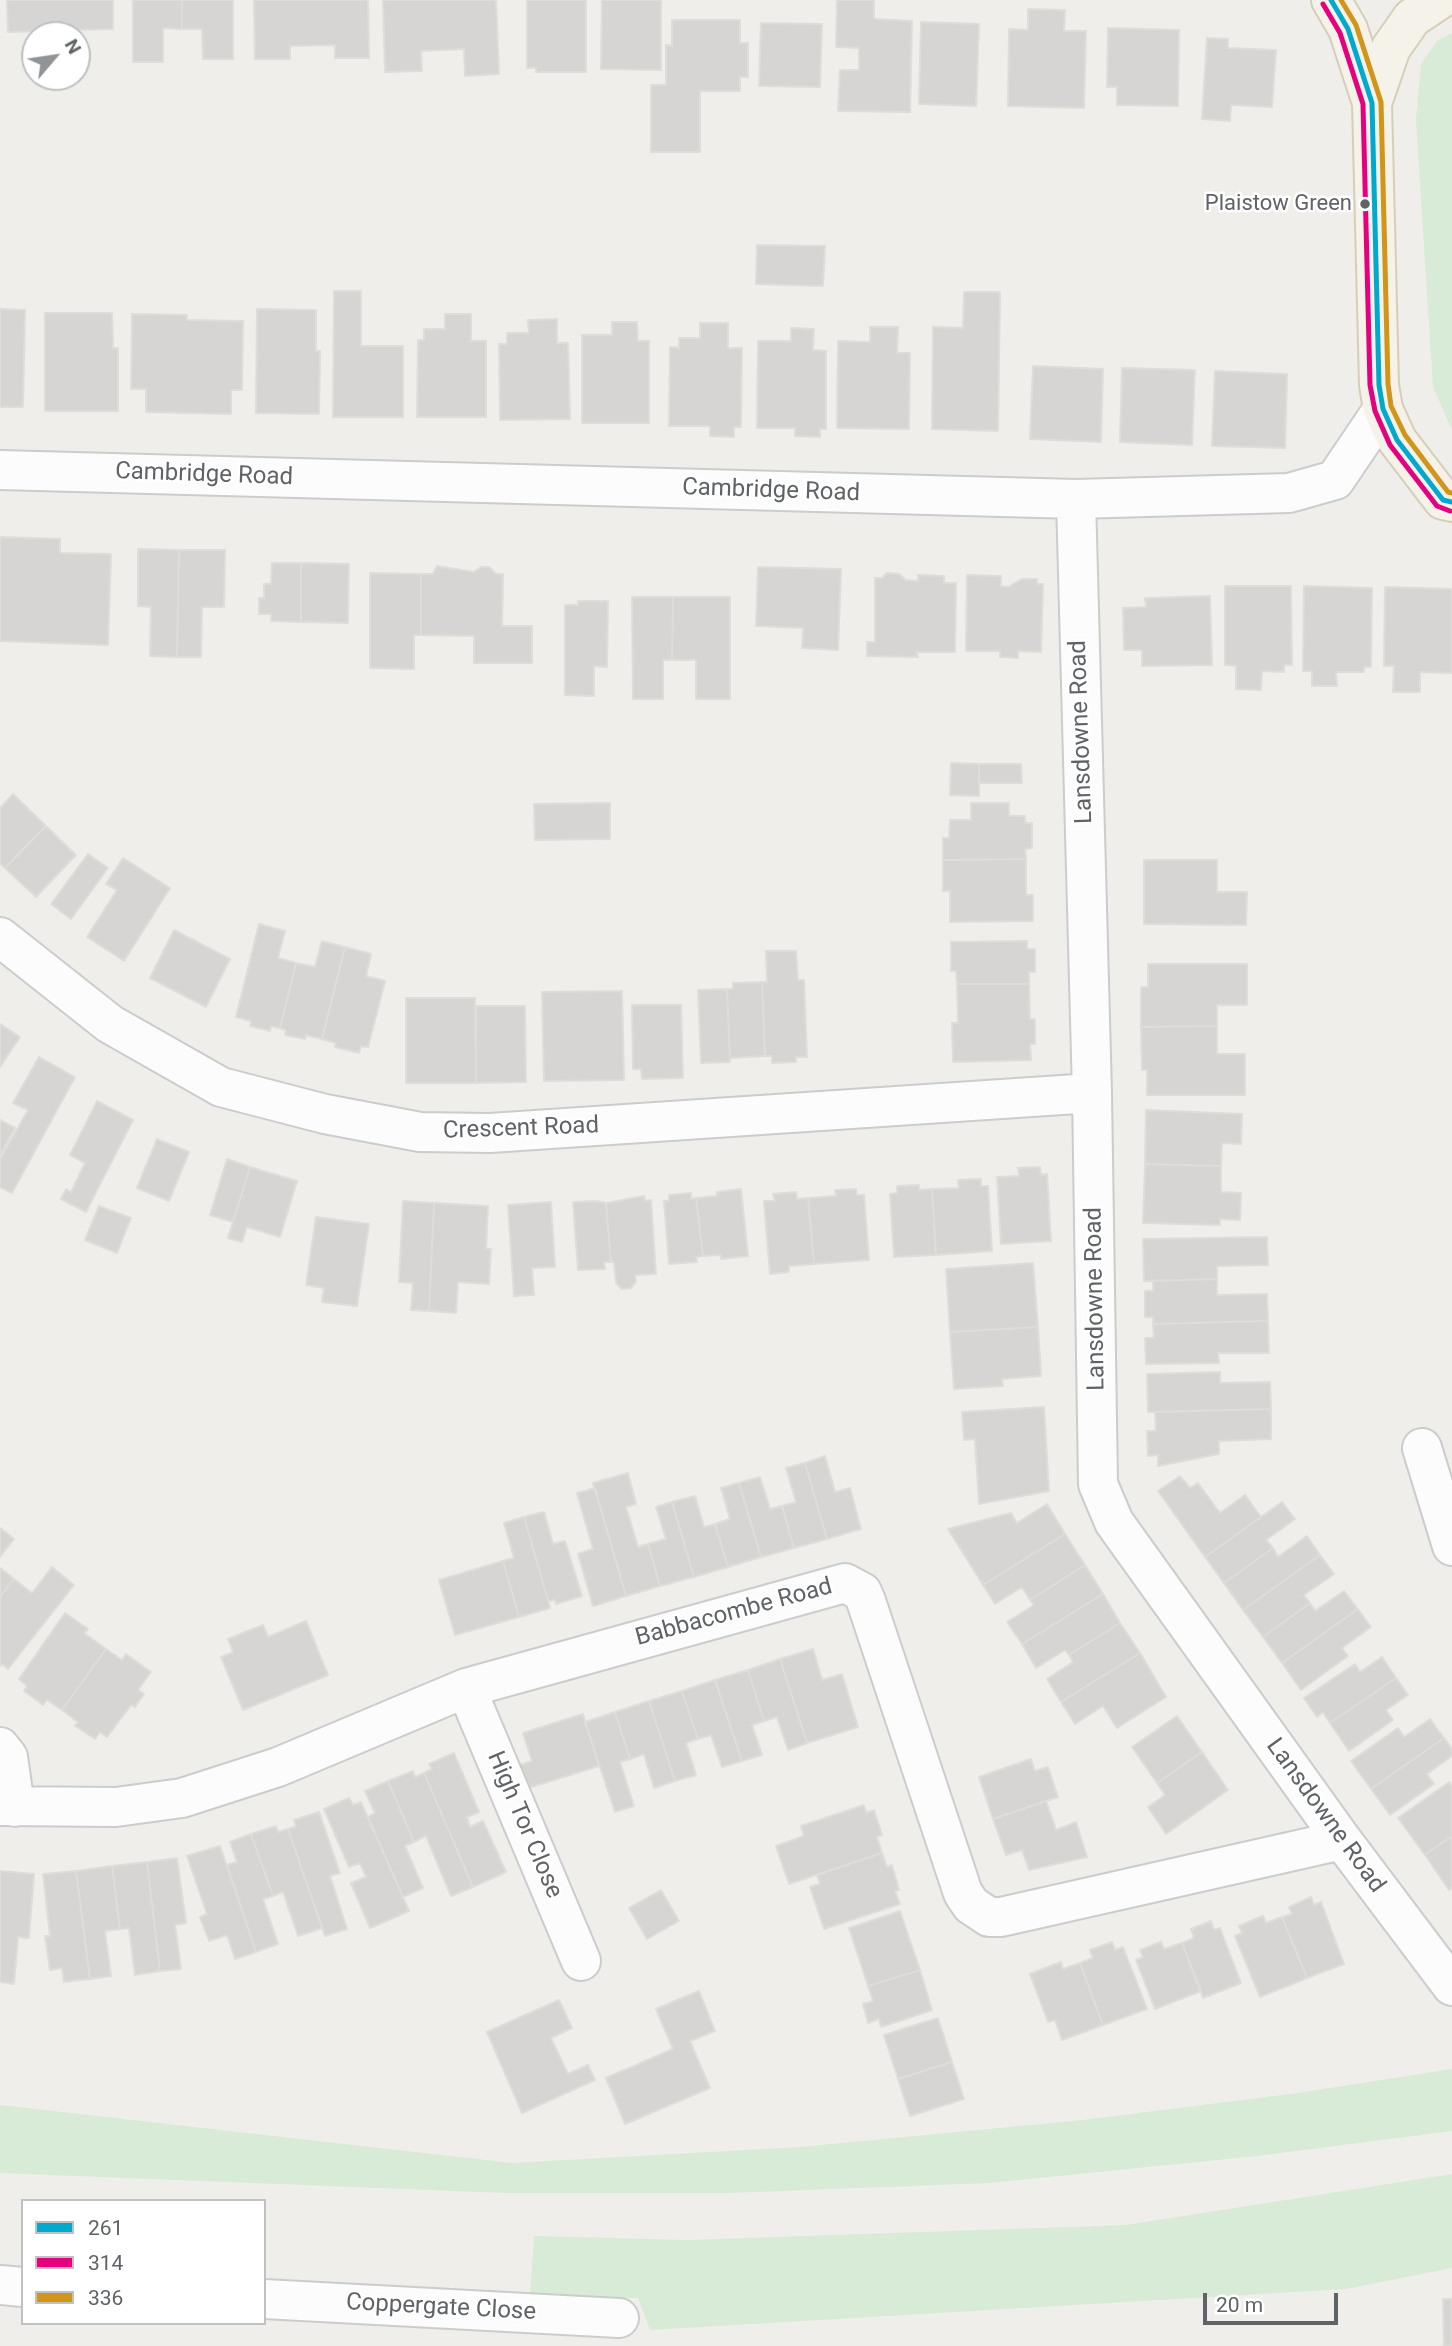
<!DOCTYPE html>
<html>
<head>
<meta charset="utf-8">
<style>
  body { margin:0 }
  #map { position:relative; width:1452px; height:2346px; overflow:hidden; background:#efeeea; font-family:Roboto,sans-serif }
  canvas { display:block }
  .legend { position:absolute; left:21px; top:2199px; width:245px; height:126px; box-sizing:border-box; background:#fff; border:2px solid #bfc1c3; margin:0; padding:9px 12px; list-style:none; font-size:21px; color:#5f6368 }
  .legend li { display:flex; align-items:center; gap:14px; height:35px }
  .legend b { width:35px; border:2px solid #bfc1c3 }
  .north { position:absolute; left:21px; top:21px; width:70px; height:70px; box-sizing:border-box; background:#fff; border:2px solid #bfc1c3; border-radius:50%; rotate:61deg; font-size:19px; font-weight:700; line-height:28px; text-align:center; color:#5f6368 }
  .north::after { content:''; display:block; margin:auto; width:24px; height:32px; background:#919496; clip-path:polygon(50% 0,100% 100%,50% 72%,0 100%) }
  .scale { position:absolute; left:1203px; top:2293px; width:135px; height:32px; box-sizing:border-box; border:4px solid #5f6368; border-top:0; padding-left:9px; font-size:21px; line-height:24px; white-space:nowrap; color:#5f6368; -webkit-text-stroke:5px #fff; paint-order:stroke }
</style>
</head>
<body>
<div id="map">
<canvas width="1452" height="2346"></canvas>
<ul class="legend">
<li><b style="height:9px;background:#00a9ce"></b>261</li>
<li><b style="height:9px;background:#e5007d"></b>314</li>
<li><b style="height:9px;background:#d1951a"></b>336</li>
</ul>
<div class="north">N</div>
<div class="scale">20 m</div>
</div>
<script>
const context = document.querySelector('canvas').getContext('2d');
context.lineJoin = 'round';
function fill(path, color) {
  context.fillStyle = color;
  context.fill(path, 'evenodd');
}
function poly(rows) {
  const path = new Path2D();
  for (const r of rows) {
    path.moveTo(r[0], r[1]);
    for (let i = 2; i < r.length; i += 2) path.lineTo(r[i], r[i + 1]);
  }
  return path;
}
function strokePath(path, color, width, dash) {
  context.strokeStyle = color;
  context.lineWidth = width;
  context.lineCap = dash ? 'butt' : 'round';
  context.setLineDash(dash || []);
  context.stroke(path);
}
function write(font, color, halo, rows, align = 'center') {
  context.font = font + ' Roboto,sans-serif';
  context.lineWidth = 5;
  context.setLineDash([]);
  context.textBaseline = 'middle';
  context.strokeStyle = halo;
  context.fillStyle = color;
  for (const [text, x, y, turn = 0] of rows) {
    context.save();
    context.translate(x, y);
    context.rotate((+turn || 0) * Math.PI / 180);
    context.textAlign = isNaN(turn) ? turn : align;
    if (halo) context.strokeText(text, 0, 0);
    context.fillText(text, 0, 0);
    context.restore();
  }
}
fill(poly([
  [1452,33,1452,430,1433,387,1416,120,1421,64,1437,41],
  [1452,2069,1452,2131,1257,2156,989,2183,730,2193,505,2193,0,2173,0,2105,512,2163,800,2147,1083,2120,1298,2093],
  [1452,2174,1452,2268,1346,2289,650,2330,638,2298,530,2298,534,2236,688,2240,1126,2225]
]), '#d8ebd6');
const building = poly([
  [7,0,113,0,113,29,8,32,7,0],
  [133,0,182,0,182,29,163,28,163,62,133,62,133,0],
  [182,0,233,0,233,59,203,59,202,29,182,29,182,0],
  [254,0,368,0,369,58,335,58,335,45,290,46,290,59,255,59,254,0],
  [383,0,496,0,499,74,465,76,464,49,421,51,422,71,385,72,383,0],
  [527,0,586,0,586,72,536,72,536,68,527,68,527,0],
  [602,0,661,0,661,70,601,69,602,0],
  [837,0,874,0,874,19,912,21,910,112,838,111,840,70,859,70,859,48,836,47,837,0],
  [1028,9,1065,10,1064,31,1086,31,1084,108,1008,106,1009,29,1028,30,1028,9],
  [672,20,740,20,740,43,748,43,748,77,740,77,740,91,700,91,700,152,651,152,651,85,666,85,666,45,672,46,672,20],
  [921,22,979,24,976,106,919,104,921,22],
  [761,23,822,24,820,87,759,86,761,23],
  [1108,28,1179,30,1178,106,1117,105,1117,87,1107,87,1108,28],
  [1207,38,1228,39,1228,48,1276,50,1272,107,1231,105,1230,121,1202,119,1207,38],
  [757,245,825,246,823,286,756,284,757,245],
  [334,291,361,291,361,346,403,346,403,417,333,417,334,291],
  [964,292,1000,292,998,431,932,429,933,327,963,328,964,292],
  [0,309,25,310,23,407,0,407,0,309],
  [257,309,316,310,316,351,320,351,319,414,256,413,257,309],
  [45,313,112,313,113,348,118,348,118,411,45,411,45,313],
  [132,314,187,315,187,320,243,321,242,390,231,390,231,414,146,412,146,389,131,389,132,314],
  [445,314,471,314,471,341,486,341,486,417,417,417,418,340,424,340,424,329,445,329,445,314],
  [557,319,557,343,568,343,570,419,500,420,499,344,507,344,507,333,529,333,528,320,557,319],
  [612,322,637,322,638,341,649,341,649,423,582,423,582,335,612,335,612,322],
  [700,323,728,323,728,348,742,348,741,427,734,427,734,437,710,436,710,426,669,426,670,347,679,348,679,338,700,338,700,323],
  [870,327,898,327,897,353,910,353,909,429,837,428,838,341,870,342,870,327],
  [791,328,814,329,813,350,826,351,826,429,820,429,820,437,795,436,795,428,757,428,758,341,791,341,791,328],
  [1033,366,1103,369,1101,442,1030,439,1033,366],
  [1122,368,1195,370,1192,445,1120,442,1122,368],
  [1215,371,1287,374,1285,448,1212,446,1215,371],
  [0,537,60,539,60,553,111,554,108,645,0,641,0,537],
  [138,549,179,550,177,657,150,656,151,607,138,606,138,549],
  [179,550,225,550,224,607,202,607,201,657,177,657,179,550],
  [272,563,301,563,301,622,271,621,271,614,259,614,259,598,264,598,264,584,271,584,272,563],
  [301,563,349,564,348,623,301,622,301,563],
  [437,566,474,572,481,567,489,567,496,574,503,574,502,626,532,626,532,663,474,663,474,636,421,635,421,574,433,574,437,566],
  [758,567,841,569,838,650,802,648,803,628,756,626,758,567],
  [370,573,421,574,421,635,414,635,414,669,370,668,370,573],
  [887,573,899,574,906,580,918,581,918,575,944,576,944,583,956,583,955,652,917,652,918,657,867,656,867,642,875,642,875,578,882,578,887,573],
  [967,575,1001,576,1001,586,1008,587,1022,579,1037,579,1037,584,1043,584,1041,652,1018,651,1018,658,1000,657,1000,651,966,651,967,575],
  [1225,586,1291,586,1292,665,1284,665,1284,672,1262,671,1261,690,1236,689,1236,666,1225,665,1225,586],
  [1304,586,1372,588,1371,667,1364,667,1364,672,1336,672,1337,686,1312,686,1312,671,1303,671,1304,586],
  [1385,587,1452,589,1452,673,1420,672,1420,692,1393,692,1394,666,1384,666,1385,587],
  [1210,596,1212,665,1142,666,1142,650,1124,650,1123,608,1146,607,1145,598,1210,596],
  [632,597,673,597,672,660,663,660,663,699,633,699,632,597],
  [673,597,730,597,730,699,696,699,696,660,672,660,673,597],
  [578,601,608,601,607,667,594,666,594,696,565,695,565,605,578,605,578,601],
  [951,763,979,764,979,796,950,795,951,763],
  [979,764,1021,764,1022,783,979,783,979,764],
  [13,794,46,826,5,868,0,863,0,808,13,794],
  [610,803,610,839,535,840,534,804,610,803],
  [971,803,1009,803,1009,816,1025,816,1025,823,1032,823,1032,848,1025,849,1026,859,943,860,943,838,949,838,950,820,971,820,971,803],
  [46,826,76,855,36,897,5,868,46,826],
  [88,854,108,868,71,919,51,904,88,854],
  [123,858,170,888,124,961,87,937,117,890,106,884,123,858],
  [1026,859,1026,895,1033,895,1033,921,950,922,950,891,943,891,943,860,1026,859],
  [1144,860,1217,860,1217,892,1247,892,1246,925,1144,924,1144,860],
  [259,924,285,931,278,958,296,963,280,1028,271,1026,270,1031,250,1026,251,1021,236,1017,259,924],
  [174,930,230,959,206,1007,150,978,174,930],
  [322,941,345,947,322,1039,306,1035,305,1039,285,1035,286,1030,280,1028,296,963,315,967,322,941],
  [1027,941,1027,949,1035,949,1035,972,1029,972,1029,984,957,984,956,971,951,971,951,942,1027,941],
  [345,947,371,954,366,976,385,981,368,1047,361,1046,359,1053,335,1047,336,1043,322,1039,345,947],
  [766,951,796,951,798,980,804,980,807,1057,796,1057,796,1062,772,1063,772,1056,765,1056,762,982,767,982,766,951],
  [1148,964,1247,964,1247,1005,1217,1005,1217,1026,1141,1027,1141,987,1148,987,1148,964],
  [762,982,765,1056,730,1058,727,989,733,989,733,983,762,982],
  [957,984,1029,984,1030,1019,1035,1019,1035,1044,1030,1044,1031,1060,953,1062,952,1023,958,1023,957,984],
  [727,989,730,1062,701,1063,698,990,727,989],
  [622,991,624,1080,544,1081,542,992,622,991],
  [406,998,475,998,476,1083,406,1083,406,998],
  [632,1005,681,1005,683,1078,642,1079,641,1069,633,1069,632,1005],
  [476,1006,525,1006,526,1082,476,1083,476,1006],
  [0,1024,20,1037,0,1067,0,1024],
  [1217,1026,1217,1054,1245,1054,1245,1095,1147,1095,1147,1070,1142,1070,1141,1027,1217,1026],
  [39,1057,75,1077,12,1193,0,1187,0,1159,28,1110,13,1103,39,1057],
  [97,1101,133,1120,86,1212,61,1199,66,1189,71,1192,85,1163,70,1155,97,1101],
  [1146,1110,1242,1114,1241,1144,1222,1143,1221,1166,1145,1164,1146,1110],
  [0,1120,15,1128,0,1155,0,1120],
  [157,1139,189,1152,169,1201,137,1188,157,1139],
  [227,1159,250,1167,233,1222,210,1215,227,1159],
  [1145,1164,1221,1166,1221,1192,1241,1193,1240,1220,1220,1219,1220,1225,1143,1223,1145,1164],
  [250,1167,297,1181,280,1237,247,1227,242,1242,228,1238,250,1167],
  [1040,1167,1041,1175,1047,1174,1051,1241,1001,1244,997,1177,1019,1176,1018,1168,1040,1167],
  [981,1179,981,1186,988,1186,992,1251,936,1255,932,1189,959,1188,958,1180,981,1179],
  [919,1185,919,1190,932,1189,936,1255,894,1257,890,1194,897,1193,897,1186,919,1185],
  [741,1189,748,1256,721,1259,721,1255,703,1256,696,1198,717,1196,717,1192,741,1189],
  [856,1189,857,1195,864,1195,869,1260,814,1264,808,1198,836,1196,835,1190,856,1189],
  [796,1192,797,1199,808,1198,814,1264,789,1266,789,1272,770,1274,764,1201,775,1201,773,1194,796,1192],
  [691,1193,691,1199,696,1198,703,1256,696,1257,697,1262,669,1264,664,1201,669,1201,669,1195,691,1193],
  [644,1196,645,1201,651,1200,656,1274,635,1275,636,1282,631,1288,622,1289,616,1283,614,1262,611,1262,606,1203,644,1196],
  [403,1201,434,1203,429,1311,411,1310,413,1283,399,1282,403,1201],
  [596,1201,606,1203,611,1262,604,1262,605,1269,578,1270,573,1202,596,1201],
  [551,1202,555,1267,532,1268,534,1295,514,1296,508,1205,551,1202],
  [434,1203,488,1206,486,1249,491,1249,489,1284,458,1282,456,1313,429,1311,434,1203],
  [99,1206,131,1218,117,1253,85,1240,99,1206],
  [316,1217,369,1224,357,1306,322,1302,324,1288,306,1285,316,1217],
  [1267,1237,1268,1265,1217,1266,1217,1279,1144,1281,1143,1239,1267,1237],
  [1033,1263,1038,1327,950,1332,946,1269,1033,1263],
  [1217,1279,1217,1295,1267,1294,1268,1321,1153,1324,1153,1317,1145,1317,1145,1291,1153,1291,1153,1281,1217,1279],
  [1268,1321,1269,1353,1218,1353,1219,1363,1146,1364,1145,1338,1154,1338,1153,1324,1268,1321],
  [1038,1327,1041,1376,1002,1379,1003,1386,954,1389,950,1332,1038,1327],
  [1220,1372,1220,1383,1270,1382,1271,1409,1148,1412,1147,1374,1220,1372],
  [1044,1407,1049,1491,979,1504,975,1439,964,1440,962,1412,1044,1407],
  [1271,1409,1271,1439,1219,1441,1219,1454,1158,1466,1158,1455,1148,1456,1147,1431,1156,1431,1155,1412,1271,1409],
  [825,1456,835,1492,850,1488,861,1529,827,1539,805,1463,825,1456],
  [805,1463,827,1539,794,1548,782,1506,796,1502,786,1468,805,1463],
  [628,1473,636,1504,626,1507,638,1547,648,1544,660,1586,626,1596,593,1483,628,1473],
  [1180,1476,1190,1488,1198,1483,1220,1513,1245,1495,1261,1517,1205,1557,1158,1491,1180,1476],
  [760,1477,770,1509,782,1506,794,1548,761,1557,739,1483,760,1477],
  [739,1483,761,1557,728,1567,715,1524,730,1519,721,1488,739,1483],
  [595,1488,626,1596,593,1606,578,1554,593,1549,577,1493,595,1488],
  [695,1496,704,1527,715,1524,728,1567,694,1577,672,1502,695,1496],
  [672,1502,694,1577,660,1586,648,1544,666,1539,656,1507,672,1502],
  [1282,1502,1295,1519,1266,1540,1273,1548,1224,1583,1205,1557,1282,1502],
  [1047,1504,1065,1534,983,1585,948,1529,1011,1513,1017,1523,1047,1504],
  [544,1512,553,1544,565,1541,582,1596,556,1604,555,1600,548,1601,524,1517,544,1512],
  [524,1517,550,1608,519,1617,503,1561,514,1558,504,1523,524,1517],
  [0,1528,14,1539,0,1557,0,1528],
  [1065,1534,1085,1565,1030,1600,1022,1587,995,1604,983,1585,1065,1534],
  [1307,1536,1320,1555,1243,1610,1224,1583,1273,1548,1278,1557,1307,1536],
  [1320,1555,1334,1574,1304,1595,1310,1603,1263,1637,1243,1610,1320,1555],
  [503,1561,519,1617,455,1635,439,1580,503,1561],
  [1085,1565,1103,1594,1022,1644,1007,1622,1034,1605,1030,1600,1085,1565],
  [52,1567,74,1585,8,1669,2,1664,0,1666,0,1597,14,1579,32,1593,52,1567],
  [0,1568,14,1579,0,1597,0,1568],
  [1344,1591,1358,1609,1282,1663,1263,1637,1310,1603,1315,1611,1344,1591],
  [1103,1594,1120,1623,1069,1655,1065,1650,1036,1668,1022,1644,1103,1594],
  [1358,1609,1371,1627,1342,1648,1348,1656,1301,1690,1282,1663,1358,1609],
  [65,1613,88,1629,84,1633,106,1649,62,1710,47,1700,43,1705,24,1691,27,1686,19,1679,65,1613],
  [306,1621,328,1675,243,1710,221,1657,233,1652,228,1639,263,1625,268,1637,306,1621],
  [1120,1623,1140,1653,1061,1702,1047,1679,1073,1662,1069,1655,1120,1623],
  [106,1649,122,1660,126,1654,151,1672,138,1690,144,1694,135,1707,131,1705,107,1737,100,1732,95,1739,75,1726,78,1722,62,1710,106,1649],
  [813,1649,822,1680,842,1674,858,1727,807,1743,780,1659,813,1649],
  [1140,1653,1166,1697,1117,1728,1103,1706,1075,1724,1061,1702,1140,1653],
  [1382,1657,1396,1678,1330,1723,1323,1712,1317,1717,1304,1698,1355,1664,1360,1672,1382,1657],
  [780,1659,807,1743,788,1750,777,1717,764,1721,748,1670,780,1659],
  [748,1670,764,1721,752,1725,762,1755,742,1761,715,1680,748,1670],
  [1396,1678,1408,1695,1386,1710,1393,1720,1349,1751,1330,1723,1396,1678],
  [715,1680,742,1761,722,1767,711,1735,698,1739,682,1691,715,1680],
  [682,1691,698,1739,686,1743,696,1775,675,1781,649,1701,682,1691],
  [649,1701,675,1781,654,1788,644,1754,630,1759,615,1712,649,1701],
  [615,1712,630,1759,620,1762,634,1806,615,1812,585,1722,615,1712],
  [583,1714,599,1766,525,1789,517,1766,532,1761,523,1733,583,1714],
  [1177,1716,1202,1752,1157,1783,1132,1747,1177,1716],
  [1430,1719,1444,1738,1371,1789,1351,1761,1398,1728,1404,1737,1430,1719],
  [1444,1738,1452,1749,1452,1756,1427,1774,1434,1784,1390,1815,1371,1789,1444,1738],
  [1202,1752,1228,1790,1166,1834,1148,1807,1165,1795,1157,1783,1202,1752],
  [454,1753,479,1812,467,1817,470,1827,483,1821,506,1872,473,1887,424,1773,432,1769,429,1764,454,1753],
  [1031,1759,1035,1771,1048,1767,1058,1797,993,1819,979,1777,1031,1759],
  [413,1771,415,1777,424,1773,473,1887,451,1896,426,1836,414,1842,388,1781,413,1771],
  [388,1781,414,1842,405,1846,423,1888,403,1897,368,1817,375,1813,365,1791,388,1781],
  [1449,1782,1452,1787,1452,1836,1425,1855,1398,1818,1449,1782],
  [349,1798,353,1805,361,1802,409,1911,370,1928,351,1883,366,1877,360,1863,349,1867,324,1809,349,1798],
  [1046,1801,1056,1830,1076,1822,1087,1857,1029,1870,1022,1850,1006,1855,993,1819,1046,1801],
  [864,1805,866,1813,874,1810,882,1835,877,1837,882,1853,789,1884,776,1846,804,1836,801,1826,864,1805],
  [319,1812,340,1873,330,1876,347,1929,325,1936,288,1829,296,1826,294,1820,319,1812],
  [276,1826,278,1832,288,1829,322,1928,298,1936,283,1892,273,1896,251,1834,276,1826],
  [251,1834,273,1896,263,1899,278,1944,256,1952,227,1865,237,1862,230,1842,251,1834],
  [1452,1836,1452,1887,1449,1890,1425,1855,1452,1836],
  [220,1846,256,1952,235,1959,227,1935,209,1941,200,1917,207,1914,187,1856,220,1846],
  [882,1853,887,1867,892,1865,899,1890,895,1891,900,1904,824,1929,810,1887,820,1884,817,1875,882,1853],
  [177,1858,186,1923,175,1925,181,1969,160,1971,147,1862,177,1858],
  [147,1862,160,1971,135,1975,129,1928,120,1929,112,1866,147,1862],
  [112,1866,120,1929,105,1931,111,1976,90,1979,76,1871,112,1866],
  [0,1871,34,1874,29,1938,18,1937,14,1984,0,1982,0,1871],
  [76,1871,90,1979,64,1982,62,1968,50,1970,45,1936,50,1936,43,1874,76,1871],
  [661,1890,679,1921,647,1939,629,1908,661,1890],
  [1311,1897,1314,1905,1321,1902,1344,1964,1307,1978,1282,1917,1292,1914,1289,1907,1311,1897],
  [900,1911,920,1970,868,1986,849,1928,900,1911],
  [1263,1916,1266,1923,1282,1917,1307,1978,1260,1997,1235,1936,1242,1933,1239,1926,1263,1916],
  [1211,1921,1214,1930,1220,1928,1241,1983,1203,1998,1182,1943,1194,1938,1191,1929,1211,1921],
  [1112,1942,1115,1950,1123,1947,1147,2009,1103,2025,1080,1963,1093,1958,1090,1950,1112,1942],
  [1161,1942,1164,1949,1182,1943,1201,1991,1155,2009,1136,1960,1143,1957,1140,1950,1161,1942],
  [1061,1962,1063,1969,1080,1963,1103,2025,1062,2040,1055,2020,1048,2022,1030,1974,1061,1962],
  [920,1970,932,2010,881,2027,879,2019,868,2023,863,2004,873,2001,868,1986,920,1970],
  [699,1991,715,2031,690,2041,710,2088,625,2124,606,2078,673,2049,656,2009,699,1991],
  [559,2000,572,2028,551,2038,568,2074,588,2065,595,2080,522,2113,487,2032,559,2000],
  [938,2018,952,2062,898,2079,884,2035,938,2018],
  [952,2062,964,2099,910,2116,898,2079,952,2062],
  [1443,2299,1452,2299,1452,2346,1444,2346,1443,2299]
]);
fill(building, '#d6d5d3');
strokePath(building, '#deddd9', 2);
const minor = poly([
  [0,470,1076,499,1289,493,1335,480,1383,409],
  [1076,499,1092,1093,1098,1484,1114,1522,1342,1840,1452,1986],
  [0,937,110,1024,221,1087,325,1114,420,1132,490,1133,1092,1093],
  [1422,1448,1452,1546],
  [466,1688,581,1961],
  [0,1747,8,1757,15,1807],
  [0,1806,116,1807,182,1798,278,1767,466,1688,845,1583,862,1592,866,1601,963,1893,971,1905,989,1917,1001,1917,1342,1840],
  [0,2285,23,2287],
  [264,2299,619,2318]
]);
const major = poly([
  [1331,0,1348,29,1372,103,1379,385,1383,409,1397,440,1443,500,1452,502],
  [1372,103,1391,48,1412,18,1439,0]
]);
strokePath(minor, '#cbcccc', 42);
strokePath(major, '#d7ceb8', 42);
strokePath(minor, '#fdfcfc', 38);
strokePath(major, '#f4f2e9', 38);
strokePath(poly([
  [1331,0,1348,29,1372,103,1379,385,1383,409,1397,440,1443,500,1452,502]
]), '#00a9ce', 5);
strokePath(poly([
  [1323,4,1340,33,1363,104,1370,385,1375,411,1390,445,1437,506,1450,511]
]), '#e5007d', 5);
strokePath(poly([
  [1341,0,1356,25,1381,102,1388,384,1391,406,1405,435,1448,492,1452,493]
]), '#d1951a', 5);
for (const [x, y, r, color] of [
  [1365,204,6,"#5f6368"]
]) {
  const dot = new Path2D();
  dot.arc(x, y, r, 0, 2 * Math.PI);
  context.fillStyle = color;
  context.fill(dot);
  strokePath(dot, '#fff', 2.5);
}
write('22px', '#5f6368', '#fff', [
  ["Plaistow Green",1352,204]
], 'right');
write('24px', '#5f6368', '#fff', [
  ["Cambridge Road",204,475,2],
  ["Cambridge Road",771,491,2],
  ["Lansdowne Road",1082,732,-92],
  ["Crescent Road",521,1129,-2],
  ["Lansdowne Road",1096,1299,-91],
  ["Babbacombe Road",734,1613,-15],
  ["Lansdowne Road",1325,1816,54],
  ["High Tor Close",524,1825,67],
  ["Coppergate Close",441,2308,3]
]);
</script>
</body>
</html>
